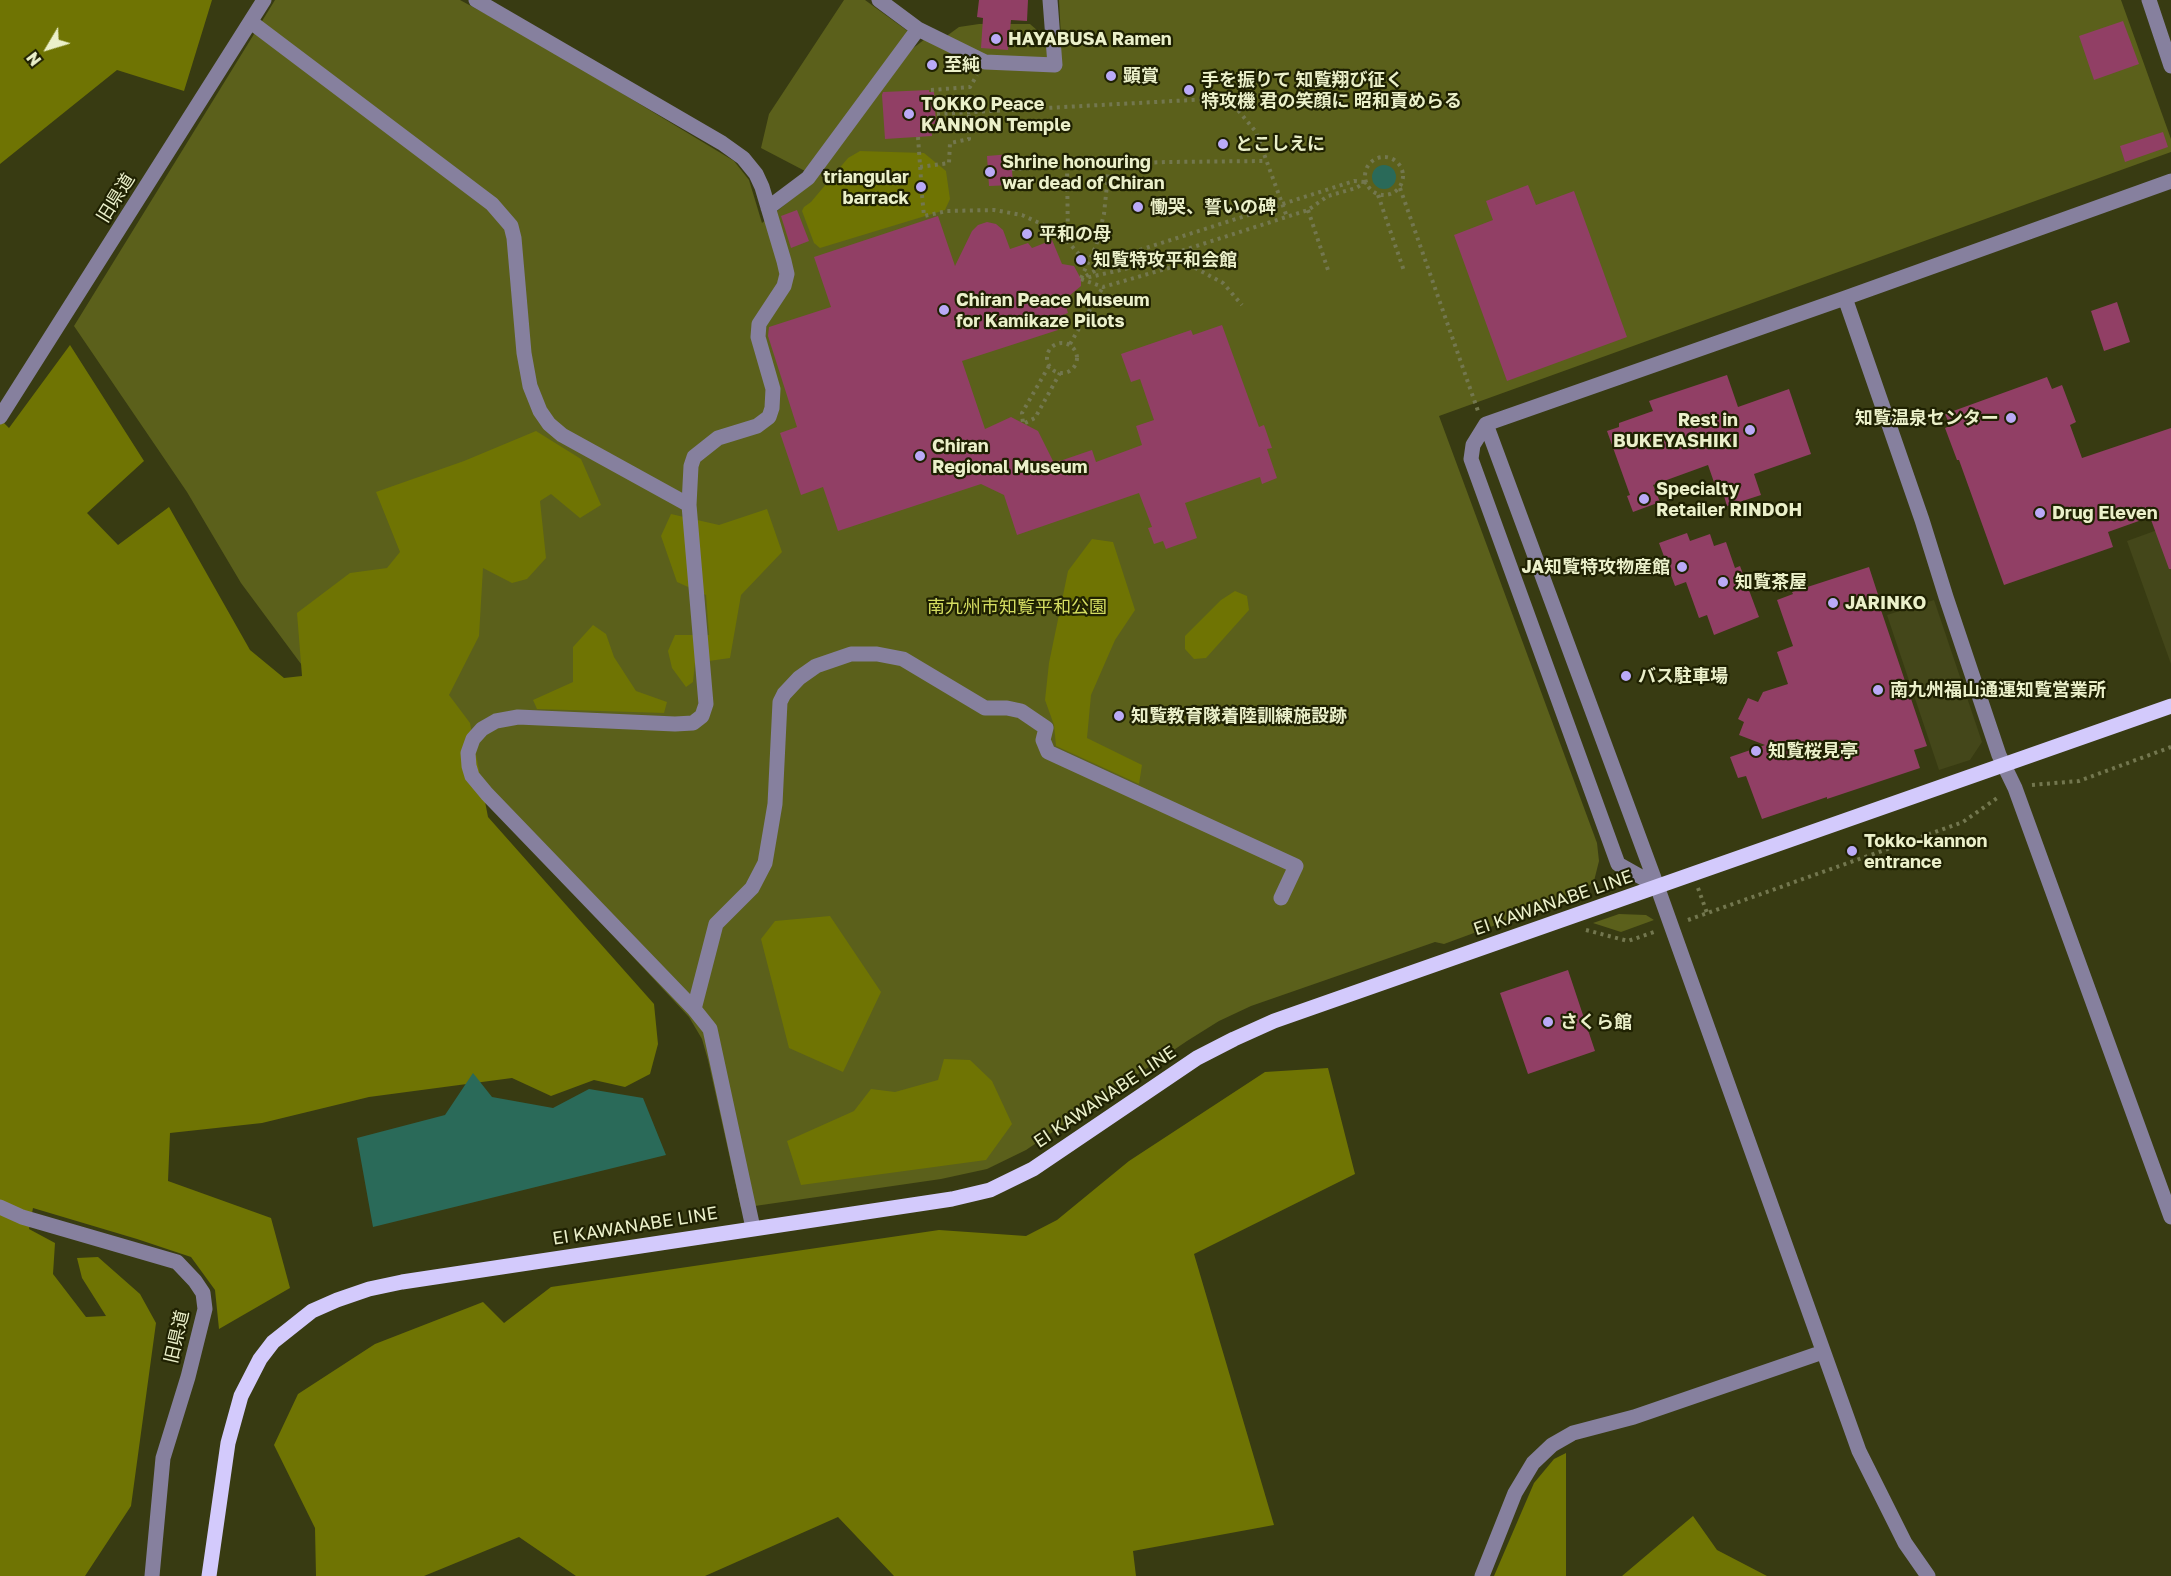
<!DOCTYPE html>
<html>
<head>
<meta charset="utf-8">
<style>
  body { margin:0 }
  #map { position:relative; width:2171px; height:1576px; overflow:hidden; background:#383b12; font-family:"Golos Text",sans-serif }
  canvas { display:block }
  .north { position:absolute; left:18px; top:18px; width:60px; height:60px; -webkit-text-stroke:4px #1f2102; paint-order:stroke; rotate:232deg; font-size:16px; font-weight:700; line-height:24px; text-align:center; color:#ebf0ca }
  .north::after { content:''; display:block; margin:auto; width:21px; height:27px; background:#ebf0ca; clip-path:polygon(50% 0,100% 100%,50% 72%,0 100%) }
</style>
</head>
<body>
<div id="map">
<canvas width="2171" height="1576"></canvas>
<div class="north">N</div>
</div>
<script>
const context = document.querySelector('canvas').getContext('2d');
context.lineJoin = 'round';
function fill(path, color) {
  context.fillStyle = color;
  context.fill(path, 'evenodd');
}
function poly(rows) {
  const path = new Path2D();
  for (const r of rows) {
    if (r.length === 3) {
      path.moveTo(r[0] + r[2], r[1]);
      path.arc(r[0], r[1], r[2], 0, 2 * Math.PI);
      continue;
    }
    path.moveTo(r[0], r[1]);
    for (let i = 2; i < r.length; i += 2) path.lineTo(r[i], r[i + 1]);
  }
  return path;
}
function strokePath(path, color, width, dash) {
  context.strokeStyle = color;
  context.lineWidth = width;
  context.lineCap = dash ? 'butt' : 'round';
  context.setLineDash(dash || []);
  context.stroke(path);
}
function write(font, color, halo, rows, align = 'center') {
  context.font = font + ' "Golos Text","Noto Sans JP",sans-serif';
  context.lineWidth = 4.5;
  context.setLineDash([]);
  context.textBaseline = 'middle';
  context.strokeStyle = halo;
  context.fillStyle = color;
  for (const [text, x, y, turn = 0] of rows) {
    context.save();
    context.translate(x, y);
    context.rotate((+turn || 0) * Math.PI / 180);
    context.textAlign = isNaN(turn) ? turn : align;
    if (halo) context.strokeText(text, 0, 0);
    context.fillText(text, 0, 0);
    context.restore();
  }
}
fill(poly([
  [2171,525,2171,664,2127,541],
  [1934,600,1982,742,1970,760,1939,770,1887,615]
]), '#44471a');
fill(poly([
  [275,0,460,0,532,39,734,161,749,180,762,223,812,183,912,49,925,39,941,45,948,35,959,27,979,24,1030,24,1046,38,1061,37,1059,0,2121,0,2171,139,2171,152,1439,416,1597,843,1599,861,1594,881,1580,894,1444,944,1435,942,1251,1006,1219,1021,1187,1041,1026,1150,987,1169,941,1179,741,1208,708,1060,702,1039,689,1017,462,773,304,668,241,583,187,492,74,326],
  [844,0,865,0,909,32,805,171,761,148,769,114],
  [1619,914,1646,915,1654,920,1621,932,1593,923]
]), '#5b601b');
fill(poly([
  [0,0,212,0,184,91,117,70,0,164],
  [860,151,924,153,946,171,950,199,945,210,820,248,814,243,802,211,804,207,811,202,848,158],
  [70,345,144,461,87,513,118,545,169,507,250,650,284,678,302,676,297,613,350,573,387,568,400,552,376,492,464,461,536,431,581,459,601,505,580,518,551,494,540,501,546,558,527,579,512,583,483,568,479,636,449,695,470,723,488,817,654,1004,658,1044,650,1074,625,1087,594,1080,551,1096,512,1078,369,1097,262,1123,170,1133,168,1181,271,1218,290,1288,219,1329,215,1290,191,1257,137,1239,33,1208,29,1229,55,1243,53,1274,86,1317,106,1316,82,1278,77,1258,98,1257,140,1294,156,1323,131,1506,85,1576,0,1576,0,419,9,428],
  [767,509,782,552,741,595,730,658,695,663,693,682,686,687,672,668,668,651,675,635,709,635,706,595,677,582,661,536,671,514,719,525],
  [1092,539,1113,542,1135,610,1115,640,1091,695,1087,738,1142,765,1139,784,1056,746,1054,725,1045,700,1049,663,1068,571],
  [1235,591,1247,596,1249,610,1206,658,1194,659,1185,649,1185,636,1221,600],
  [593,625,606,634,614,657,636,691,667,702,664,713,537,709,533,700,573,682,573,647],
  [830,916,881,992,843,1072,789,1048,761,939,775,921],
  [944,1059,970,1060,992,1081,1012,1124,986,1160,801,1185,787,1141,854,1111,871,1089,895,1092,938,1080],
  [1328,1068,1355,1174,1194,1254,1274,1525,1133,1551,1136,1576,894,1576,838,1517,705,1576,576,1576,519,1537,424,1576,316,1576,315,1528,274,1445,298,1394,375,1344,483,1302,504,1323,551,1287,939,1230,1026,1236,1057,1220,1129,1161,1265,1072],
  [1566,1453,1566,1576,1494,1576,1534,1483,1554,1459],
  [1693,1516,1717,1550,1767,1576,1622,1576]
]), '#6f7403');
fill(poly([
  [1384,177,12],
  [473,1073,492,1097,553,1108,589,1089,643,1098,666,1155,373,1227,357,1138,445,1115]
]), '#2a6a59');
fill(poly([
  [979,0,1028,0,1027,21,1011,20,1008,50,981,48,983,18,977,17],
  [2123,21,2139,64,2094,80,2079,36],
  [929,90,929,92,934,92,936,124,931,124,932,136,885,139,882,95,883,92],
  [2163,132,2168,147,2125,162,2120,146],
  [1011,154,1013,185,989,186,987,156],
  [1528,185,1536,205,1574,191,1627,337,1507,381,1454,235,1493,220,1486,201],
  [797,210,809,241,791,248,781,216],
  [938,216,955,266,972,231,978,225,987,222,996,224,1003,230,1010,249,1028,243,1032,248,1052,240,1062,264,1074,266,1081,279,1081,286,1064,300,1068,313,1058,317,1058,330,962,361,985,429,1011,417,1038,431,1054,463,1092,450,1096,462,1142,445,1136,426,1154,420,1140,379,1131,382,1121,354,1191,330,1193,335,1222,325,1259,427,1264,425,1272,448,1267,449,1277,478,1262,484,1260,477,1185,503,1197,538,1166,549,1163,541,1154,544,1148,528,1152,527,1139,493,1017,535,1004,495,981,484,838,531,823,487,801,495,780,433,797,427,768,336,769,327,831,307,814,257],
  [2117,302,2130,342,2104,351,2091,311],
  [1727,375,1738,407,1789,389,1811,454,1754,474,1761,495,1727,506,1721,486,1716,488,1708,465,1653,485,1660,502,1633,512,1627,496,1630,495,1607,431,1619,427,1619,423,1653,411,1649,401],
  [2047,377,2052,389,2062,385,2076,422,2070,425,2082,458,2171,428,2171,569,2169,569,2150,517,2108,532,2113,547,2004,585,1959,460,1957,460,1945,428,1950,426,1945,414],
  [1687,533,1690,541,1710,534,1714,546,1726,542,1735,568,1740,566,1759,617,1714,635,1707,615,1699,618,1686,582,1675,586,1659,543],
  [1869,567,1883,610,1881,610,1927,746,1914,750,1920,768,1827,799,1827,797,1762,819,1746,776,1738,778,1730,757,1765,745,1739,735,1744,722,1738,719,1748,698,1758,702,1763,692,1788,684,1777,652,1793,646,1777,600,1793,594,1792,592],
  [1568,970,1595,1051,1528,1074,1500,993]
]), '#913f65');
strokePath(poly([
  [931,90,970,87,977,75],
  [937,114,1228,98,1256,132,1287,217],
  [918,137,921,179],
  [1384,176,19],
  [1067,166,1068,241],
  [920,167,949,163,950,143,969,139,969,113],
  [1012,169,1165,162,1266,161],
  [1400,188,1478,411],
  [922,195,924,216,947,211,994,210,1022,215,1059,232,1087,263],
  [1378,195,1404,271],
  [1308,210,1329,273],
  [1086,276,1121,256,1354,181,1365,182],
  [1081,278,1096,246,1104,214,1109,165],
  [1081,279,1125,269,1308,210,1328,196,1356,188,1366,182],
  [1081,279,1103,287,1186,263,1223,283,1242,305],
  [1062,358,15],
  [1070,344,1103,287],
  [1049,366,1022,413,1023,424,1035,418,1060,373],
  [2032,785,2079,781,2171,747],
  [1698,888,1707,913],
  [1688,920,1963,822,2000,796],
  [1586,930,1628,941,1657,931]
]), '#73774f', 4, [3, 4.5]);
strokePath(poly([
  [476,0,722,143,743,158,756,174,762,187,784,261,787,274,784,286,759,324,758,337,773,389,772,408,769,417,757,426,718,438,694,457,691,466,689,505,706,704,702,716,693,723,675,724,518,717,496,721,482,729,473,739,468,753,469,766,472,776,487,794,694,1009,710,1029,753,1228],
  [879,0,918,29],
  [2149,0,2171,66],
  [251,22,492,204,511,226,514,238,524,353,530,386,540,411,549,424,562,435,689,505],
  [768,208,808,178,918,29,985,62,1055,65,1050,0],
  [1845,298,1922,520,1946,597,1999,755,2015,788,2171,1217],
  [0,417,264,0],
  [1486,424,1657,886,1859,1451,1905,1543,1928,1576],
  [1657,886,1618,864,1471,459,1473,445,1486,424,1845,298,2171,181],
  [694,1009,716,924,752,888,765,863,775,804,780,702,784,694,799,678,816,666,851,654,877,654,903,659,985,708,1007,708,1021,711,1046,728,1043,740,1048,752,1296,866,1281,898],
  [0,1207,22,1217,177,1262,195,1281,203,1293,205,1309,188,1377,163,1458,152,1576],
  [1482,1576,1515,1493,1533,1463,1552,1445,1573,1433,1634,1417,1823,1352]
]), '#86809e', 15);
strokePath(poly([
  [209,1576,228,1443,241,1396,260,1359,273,1342,312,1311,337,1300,369,1289,402,1282,952,1199,990,1190,1033,1169,1197,1058,1234,1039,1274,1021,2171,706]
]), '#d3cafc', 15);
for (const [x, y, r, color] of [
  [996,39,6,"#baaaf7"],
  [932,65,6,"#baaaf7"],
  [1111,76,6,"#baaaf7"],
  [1189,90,6,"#baaaf7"],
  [909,114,6,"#baaaf7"],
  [1223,144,6,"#baaaf7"],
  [990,172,6,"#baaaf7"],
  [921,187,6,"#baaaf7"],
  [1138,207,6,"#baaaf7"],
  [1027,234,6,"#baaaf7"],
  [1081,260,6,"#baaaf7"],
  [944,310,6,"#baaaf7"],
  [2011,418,6,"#baaaf7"],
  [1750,430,6,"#baaaf7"],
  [920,456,6,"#baaaf7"],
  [1644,499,6,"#baaaf7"],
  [2040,513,6,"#baaaf7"],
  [1682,567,6,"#baaaf7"],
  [1723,582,6,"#baaaf7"],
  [1833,603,6,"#baaaf7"],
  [1626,676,6,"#baaaf7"],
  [1878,690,6,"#baaaf7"],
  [1119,716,6,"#baaaf7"],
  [1756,751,6,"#baaaf7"],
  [1852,851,6,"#baaaf7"],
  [1548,1022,6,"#baaaf7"]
]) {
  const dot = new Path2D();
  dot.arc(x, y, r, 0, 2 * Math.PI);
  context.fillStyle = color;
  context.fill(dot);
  strokePath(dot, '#1f2102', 2);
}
write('bold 18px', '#ebf0ca', '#1f2102', [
  ["HAYABUSA Ramen",1008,39],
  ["至純",944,65],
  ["顕賞",1123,76],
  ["手を振りて 知覧翔び征く",1201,80],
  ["特攻機 君の笑顔に 昭和責めらる",1201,101],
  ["TOKKO Peace",921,104],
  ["KANNON Temple",921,125],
  ["とこしえに",1235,144],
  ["Shrine honouring",1002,162],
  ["war dead of Chiran",1002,183],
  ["triangular",909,177,"right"],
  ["barrack",909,198,"right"],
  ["慟哭、誓いの碑",1150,207],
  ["平和の母",1039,234],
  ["知覧特攻平和会館",1093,260],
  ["Chiran Peace Museum",956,300],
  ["for Kamikaze Pilots",956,321],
  ["知覧温泉センター",1999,418,"right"],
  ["Rest in",1738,420,"right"],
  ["BUKEYASHIKI",1738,441,"right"],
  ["Chiran",932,446],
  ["Regional Museum",932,467],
  ["Specialty",1656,489],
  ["Retailer RINDOH",1656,510],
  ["Drug Eleven",2052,513],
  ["JA知覧特攻物産館",1670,567,"right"],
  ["知覧茶屋",1735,582],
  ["JARINKO",1845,603],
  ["バス駐車場",1638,676],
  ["南九州福山通運知覧営業所",1890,690],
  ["知覧教育隊着陸訓練施設跡",1131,716],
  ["知覧桜見亭",1768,751],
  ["Tokko-kannon",1864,841],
  ["entrance",1864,862],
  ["さくら館",1560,1022]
], 'left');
write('18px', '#ebf0ca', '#1f2102', [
  ["旧県道",116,198,-58],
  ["EI KAWANABE LINE",1553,903,-19],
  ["EI KAWANABE LINE",1105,1097,-34],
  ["EI KAWANABE LINE",635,1226,-9],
  ["旧県道",177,1337,-77]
]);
write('18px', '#d5de61', '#1f2102', [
  ["南九州市知覧平和公園",1017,607]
]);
</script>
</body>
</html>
